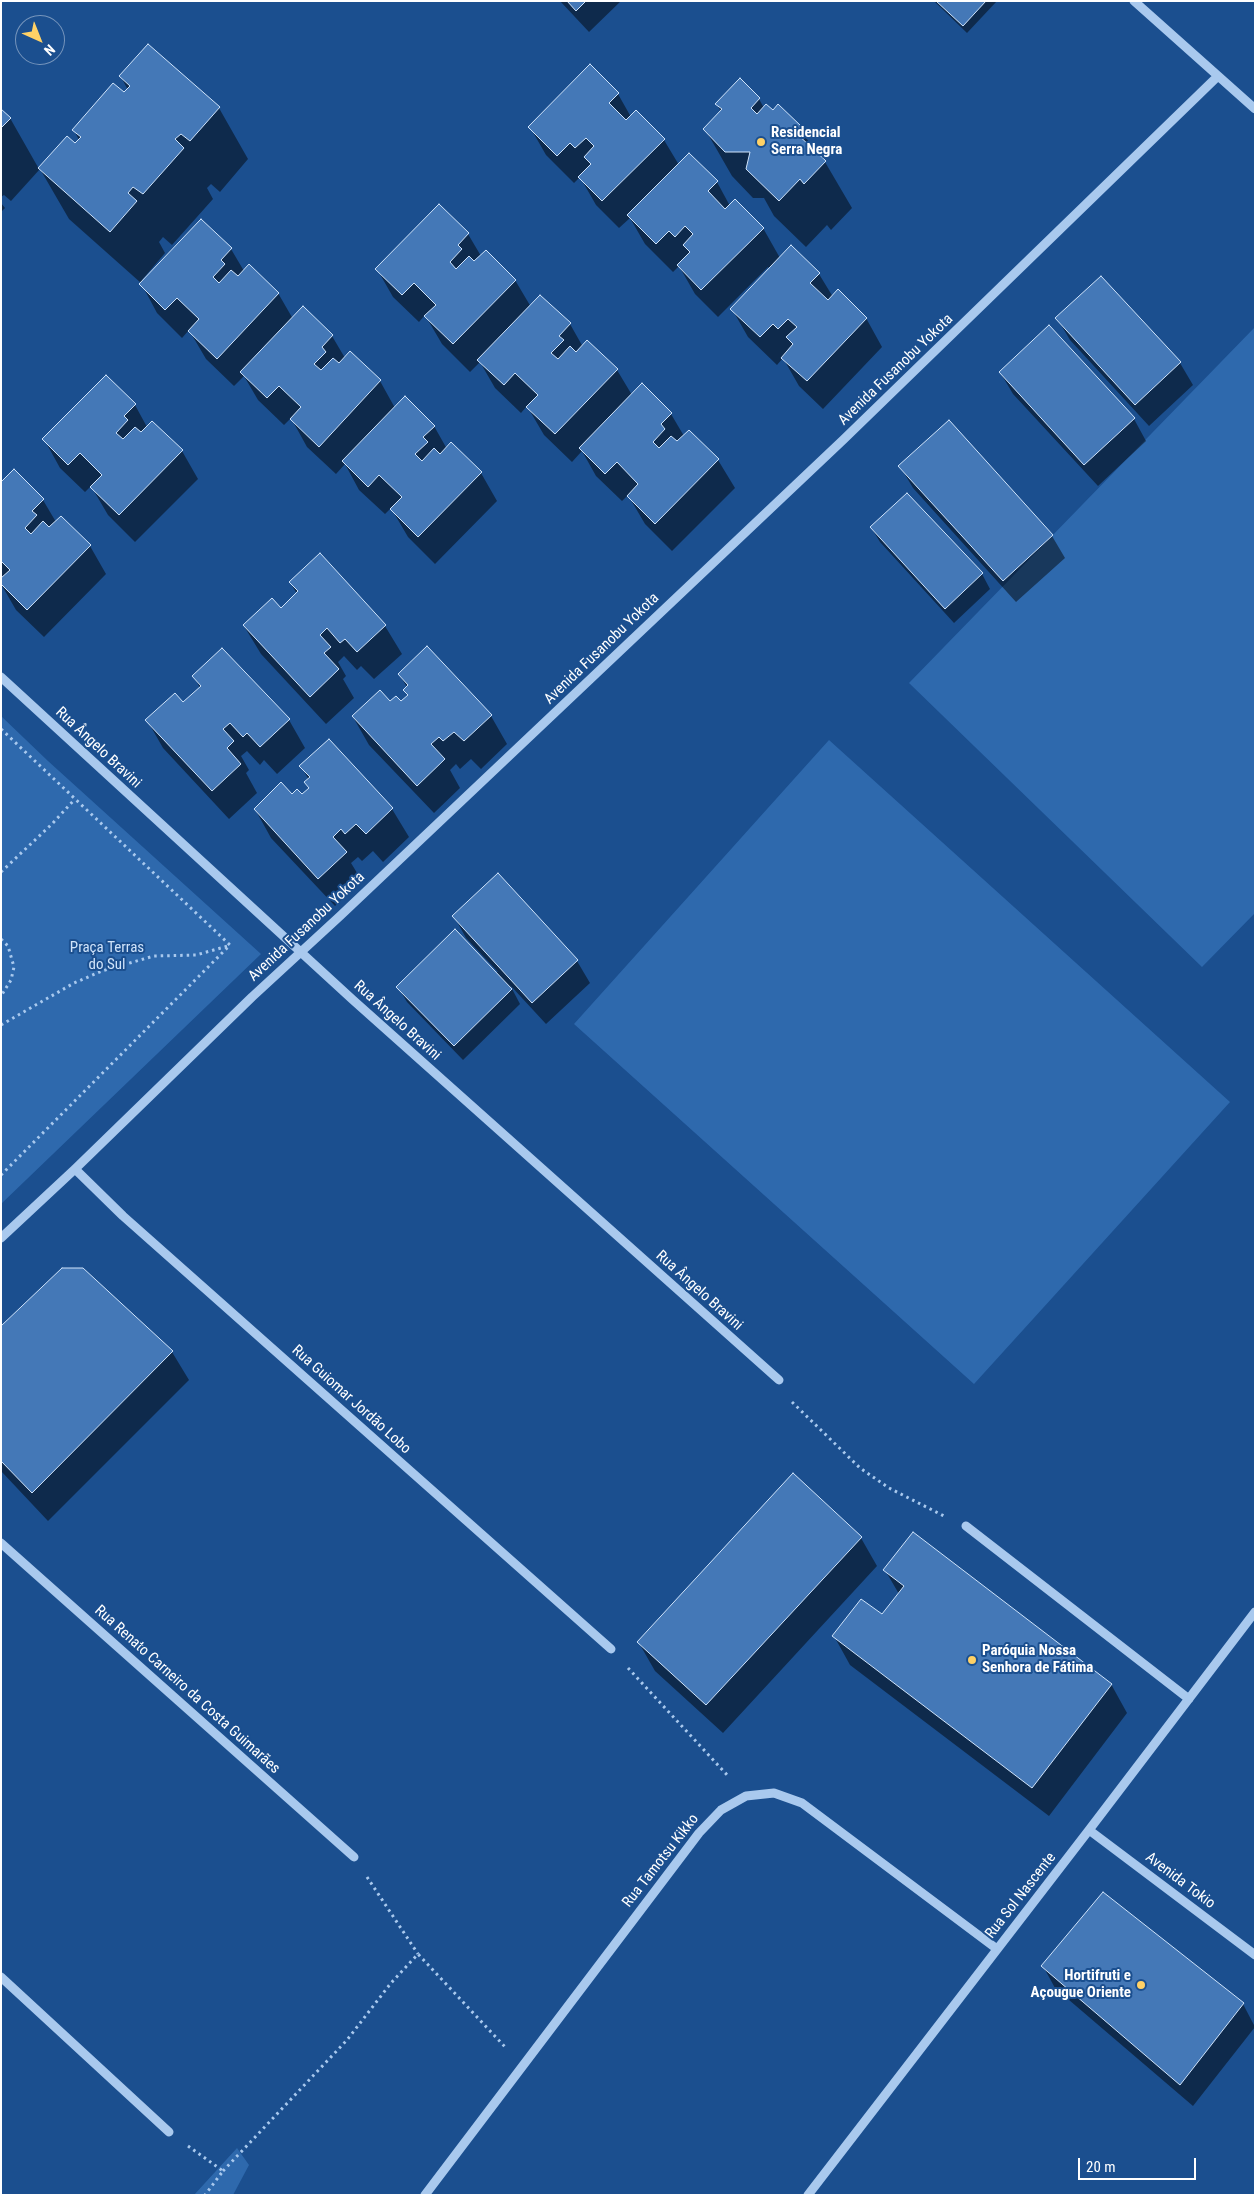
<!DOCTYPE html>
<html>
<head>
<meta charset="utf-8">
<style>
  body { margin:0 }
  #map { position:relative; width:1256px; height:2196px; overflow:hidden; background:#1b4f8f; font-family:"Roboto Condensed",sans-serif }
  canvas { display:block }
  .frame { position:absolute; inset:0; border:2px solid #fff; pointer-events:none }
  .north { position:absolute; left:15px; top:15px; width:50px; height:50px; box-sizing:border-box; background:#1b4f8f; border:1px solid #7695bc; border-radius:50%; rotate:136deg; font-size:14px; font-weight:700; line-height:20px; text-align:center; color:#fff }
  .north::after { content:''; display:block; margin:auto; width:18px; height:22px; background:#ffd166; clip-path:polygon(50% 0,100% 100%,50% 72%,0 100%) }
  .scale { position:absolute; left:1078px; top:2158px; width:118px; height:22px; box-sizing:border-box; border:2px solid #fff; border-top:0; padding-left:6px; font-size:15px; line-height:18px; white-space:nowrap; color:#fff; -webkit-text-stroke:4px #1b4f8f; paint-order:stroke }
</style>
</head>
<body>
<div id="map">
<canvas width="1256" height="2196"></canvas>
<div class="frame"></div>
<div class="north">N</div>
<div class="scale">20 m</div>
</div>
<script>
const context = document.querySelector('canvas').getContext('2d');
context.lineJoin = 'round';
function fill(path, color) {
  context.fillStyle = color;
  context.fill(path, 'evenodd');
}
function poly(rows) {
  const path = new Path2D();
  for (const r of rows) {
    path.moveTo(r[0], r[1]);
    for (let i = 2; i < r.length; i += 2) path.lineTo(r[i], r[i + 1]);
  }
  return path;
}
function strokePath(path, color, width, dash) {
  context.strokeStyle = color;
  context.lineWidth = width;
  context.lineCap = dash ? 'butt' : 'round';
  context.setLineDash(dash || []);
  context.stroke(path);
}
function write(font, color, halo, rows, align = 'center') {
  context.font = font + ' "Roboto Condensed",sans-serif';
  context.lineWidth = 4;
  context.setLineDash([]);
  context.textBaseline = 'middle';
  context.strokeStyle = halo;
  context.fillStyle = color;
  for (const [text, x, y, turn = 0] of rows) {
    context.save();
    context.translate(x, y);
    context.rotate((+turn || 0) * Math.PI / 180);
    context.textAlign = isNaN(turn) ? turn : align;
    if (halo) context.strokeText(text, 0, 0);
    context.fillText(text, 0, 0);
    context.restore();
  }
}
fill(poly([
  [1255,327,1255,913,1202,967,909,683],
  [1,716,48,761,261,954,1,1204],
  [829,740,1230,1102,974,1384,574,1024],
  [237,2148,249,2165,233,2195,194,2195]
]), '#2e69ad');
fill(poly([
  [560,1,621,1,589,32],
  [934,1,997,1,967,33],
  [121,77,219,108,248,159,220,192,211,184,207,188,213,199,172,245,163,237,159,242,165,253,142,280,143,281,231,249,244,271,278,293,293,319,332,336,345,358,350,353,380,381,395,408,434,426,447,449,481,473,497,501,435,564,408,537,391,508,385,514,359,490,345,464,336,474,307,447,291,418,284,425,258,400,244,376,234,386,206,359,189,330,182,338,157,313,141,283,69,219,40,169,11,201,4,195,1,197,1,111,10,118,39,169,67,138,76,145,79,140,74,130,124,94,128,90],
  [618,94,631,117,664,140,679,165,717,182,730,206,763,228,780,258,819,274,833,297,866,318,882,347,823,409,799,386,783,358,777,365,748,337,732,309,770,269,768,267,718,317,695,294,679,266,673,272,645,244,630,218,619,228,596,205,580,177,574,183,546,155,530,127],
  [759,99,764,108,773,112,778,106,800,127,814,151,825,162,852,208,831,230,827,225,806,247,774,216,764,198,753,198,732,176,705,129,721,112,717,104],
  [1,203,5,208,1,212],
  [439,205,468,234,481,256,515,280,531,307,570,324,583,347,587,342,617,370,632,395,642,385,671,414,684,436,689,431,718,460,735,488,672,551,645,524,628,495,622,501,596,476,582,451,572,462,544,435,527,406,521,413,495,388,480,362,470,372,442,344,425,315,419,322,393,297,377,269],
  [1101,277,1180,363,1193,385,1149,426,1070,340,1057,318],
  [1000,372,1134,419,1146,441,1098,486,1013,394],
  [135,405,147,427,182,451,198,479,135,542,108,515,91,486,85,492,60,468,44,439],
  [900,466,1052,536,1065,558,1016,602,913,488],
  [1,484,43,500,56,522,61,517,90,546,106,574,44,637,16,610,1,584],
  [871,527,982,574,990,589,954,623,880,542],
  [290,582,385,626,402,654,374,679,361,666,357,670,344,656,338,662,346,676,343,679,354,698,326,724,261,654,244,626,281,609,297,594],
  [399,674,491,716,507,744,481,769,471,759,460,769,456,764,450,770,460,788,434,813,369,745,353,717,390,703,401,703,408,696,404,690,407,687],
  [194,676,289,720,305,748,277,774,264,760,260,765,247,751,241,756,249,770,246,773,257,793,229,819,163,748,147,720,183,704,200,688],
  [329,740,392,809,409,837,383,862,373,851,362,861,358,857,351,863,362,881,335,906,271,838,255,809,292,796,302,796,310,789,309,780,301,766],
  [498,875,577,961,590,983,546,1024,510,985,520,1004,463,1060,407,1002,398,987,498,972,466,938,454,916],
  [83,1269,172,1352,189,1380,48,1521,1,1471,1,1328],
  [861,1538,877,1566,723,1733,655,1671,639,1643],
  [885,1570,1111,1684,1127,1713,1049,1816,850,1665,834,1636,882,1616,899,1594],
  [1043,1966,1243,2004,1255,2027,1193,2106,1055,1988]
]), '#0007');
const building = poly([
  [567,1,586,1,576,11,567,1],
  [936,1,986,1,963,26,936,1],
  [148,44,220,107,190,141,181,134,175,139,184,148,143,194,133,187,128,193,137,201,110,232,38,168,67,136,75,143,81,137,72,130,113,83,124,92,130,86,119,76,148,44],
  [590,64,619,93,609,103,626,120,636,110,665,139,602,201,578,177,591,164,584,157,594,146,586,138,575,148,570,143,557,156,528,127,590,64],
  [740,78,760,98,751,108,757,114,766,104,773,110,778,104,801,126,795,132,826,161,804,184,800,179,779,201,746,169,750,152,725,152,703,129,722,109,715,104,740,78],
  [1,109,11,118,1,128,1,109],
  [689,153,718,181,708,191,725,209,735,199,764,228,701,290,677,265,690,252,683,245,693,234,685,226,675,237,669,231,656,244,627,215,689,153],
  [439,204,469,233,458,245,462,249,450,262,456,269,469,256,474,261,486,250,516,280,453,344,424,316,436,305,414,283,402,295,375,269,439,204],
  [201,219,232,248,221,260,225,264,213,277,219,283,231,270,238,276,249,264,279,293,217,359,188,331,199,319,177,298,165,310,139,284,201,219],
  [791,245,820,273,810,283,828,300,838,289,867,318,807,381,781,358,793,344,786,337,797,327,788,319,778,329,773,324,760,337,730,309,791,245],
  [1101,276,1181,362,1135,405,1055,318,1101,276],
  [540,295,571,323,559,336,564,340,551,353,558,359,570,346,576,352,587,340,618,369,555,434,526,407,538,395,515,373,504,385,477,360,540,295],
  [303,306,333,335,322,347,326,352,314,364,321,370,333,358,339,363,350,351,381,380,319,447,290,419,301,407,279,386,267,398,240,372,303,306],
  [1049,325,1135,418,1084,465,999,372,1049,325],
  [106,375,136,404,124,416,128,420,116,433,123,439,135,427,141,432,152,421,183,450,119,515,90,487,102,475,80,453,68,465,42,439,106,375],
  [642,383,672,413,661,424,665,429,653,442,659,448,671,436,677,441,689,430,719,459,655,524,627,496,638,484,617,462,605,474,579,448,642,383],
  [405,396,435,426,423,437,428,442,415,454,422,461,434,448,440,454,451,442,482,472,418,537,390,509,402,497,379,475,368,487,342,461,405,396],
  [949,420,1053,535,1003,581,898,466,949,420],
  [14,469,44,499,32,511,37,515,25,528,31,534,43,521,49,527,61,516,91,545,27,610,1,584,1,578,10,570,1,561,1,482,14,469],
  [907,493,983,573,945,609,870,527,907,493],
  [320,553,386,625,357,652,345,639,340,643,327,628,320,635,331,647,324,653,339,669,310,697,243,625,272,598,281,608,298,591,289,582,320,553],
  [427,646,492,715,464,741,454,732,443,741,439,737,431,744,445,759,417,786,352,716,380,690,390,701,396,696,401,701,408,695,403,690,408,685,398,674,427,646],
  [222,648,290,719,260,747,247,733,243,737,230,723,223,729,234,741,227,748,241,764,212,791,145,720,175,693,183,702,201,686,192,676,222,648],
  [329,739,393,808,366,834,356,824,345,834,341,829,333,837,347,852,318,879,254,809,281,782,292,794,297,789,302,794,309,788,304,782,310,777,299,766,329,739],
  [498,873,578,960,532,1003,452,916,498,873],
  [455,929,512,989,454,1046,396,987,455,929],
  [62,1268,83,1268,173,1351,32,1493,1,1461,1,1326,62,1268],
  [793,1473,862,1537,706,1705,637,1642,793,1473],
  [913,1532,1112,1684,1032,1788,832,1636,861,1599,882,1614,904,1586,883,1570,913,1532],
  [1103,1892,1244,2003,1180,2085,1041,1966,1103,1892]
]);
fill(building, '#4478b7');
strokePath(building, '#cfe3fa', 1);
strokePath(poly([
  [1,729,230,945,1,1175],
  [1,872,52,824,75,799],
  [1,939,8,946,14,967,11,980,1,996],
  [1,1025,74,983,102,971,154,956,196,955,228,946],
  [792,1402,860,1468,889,1488,944,1516],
  [628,1668,729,1777],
  [367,1877,418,1954],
  [188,2146,223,2171,205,2195],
  [223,2171,347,2040,391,1983,418,1954,506,2048]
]), '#a9c9ee', 3, [2.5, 4]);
strokePath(poly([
  [1134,1,1255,109],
  [1,677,353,1000,779,1380],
  [75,1169,123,1216,611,1649],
  [1,1238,75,1169,252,997,340,916,843,440,1218,76],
  [966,1526,1189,1699],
  [1,1543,354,1857],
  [1089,1830,1255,1955],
  [1,1977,169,2132],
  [425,2195,699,1833,721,1810,746,1796,774,1793,802,1803,997,1949],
  [808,2195,1089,1830,1255,1612]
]), '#a9c9ee', 9);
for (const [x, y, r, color] of [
  [761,142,5,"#ffd166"],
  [972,1660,5,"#ffd166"],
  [1141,1985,5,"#ffd166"]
]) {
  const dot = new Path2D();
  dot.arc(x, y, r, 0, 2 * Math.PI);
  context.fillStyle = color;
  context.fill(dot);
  strokePath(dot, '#1b4f8f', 2);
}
write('bold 15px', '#fff', '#1b4f8f', [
  ["Residencial",771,133],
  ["Serra Negra",771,150],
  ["Paróquia Nossa",982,1651],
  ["Senhora de Fátima",982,1668],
  ["Hortifruti e",1131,1976,"right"],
  ["Açougue Oriente",1131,1993,"right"]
], 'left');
write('15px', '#fff', '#1b4f8f', [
  ["Avenida Fusanobu Yokota",896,370,-44],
  ["Avenida Fusanobu Yokota",602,649,-44],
  ["Rua Ângelo Bravini",98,748,43],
  ["Avenida Fusanobu Yokota",307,927,-43],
  ["Rua Ângelo Bravini",397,1021,42],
  ["Rua Ângelo Bravini",699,1291,42],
  ["Rua Guiomar Jordão Lobo",351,1400,42],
  ["Rua Renato Carneiro da Costa Guimarães",187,1690,42],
  ["Rua Tamotsu Kikko",661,1861,-52],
  ["Avenida Tokio",1180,1881,37],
  ["Rua Sol Nascente",1021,1896,-52]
]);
write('15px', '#cfe3fa', '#1b4f8f', [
  ["Praça Terras",107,948],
  ["do Sul",107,965]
]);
</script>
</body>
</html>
